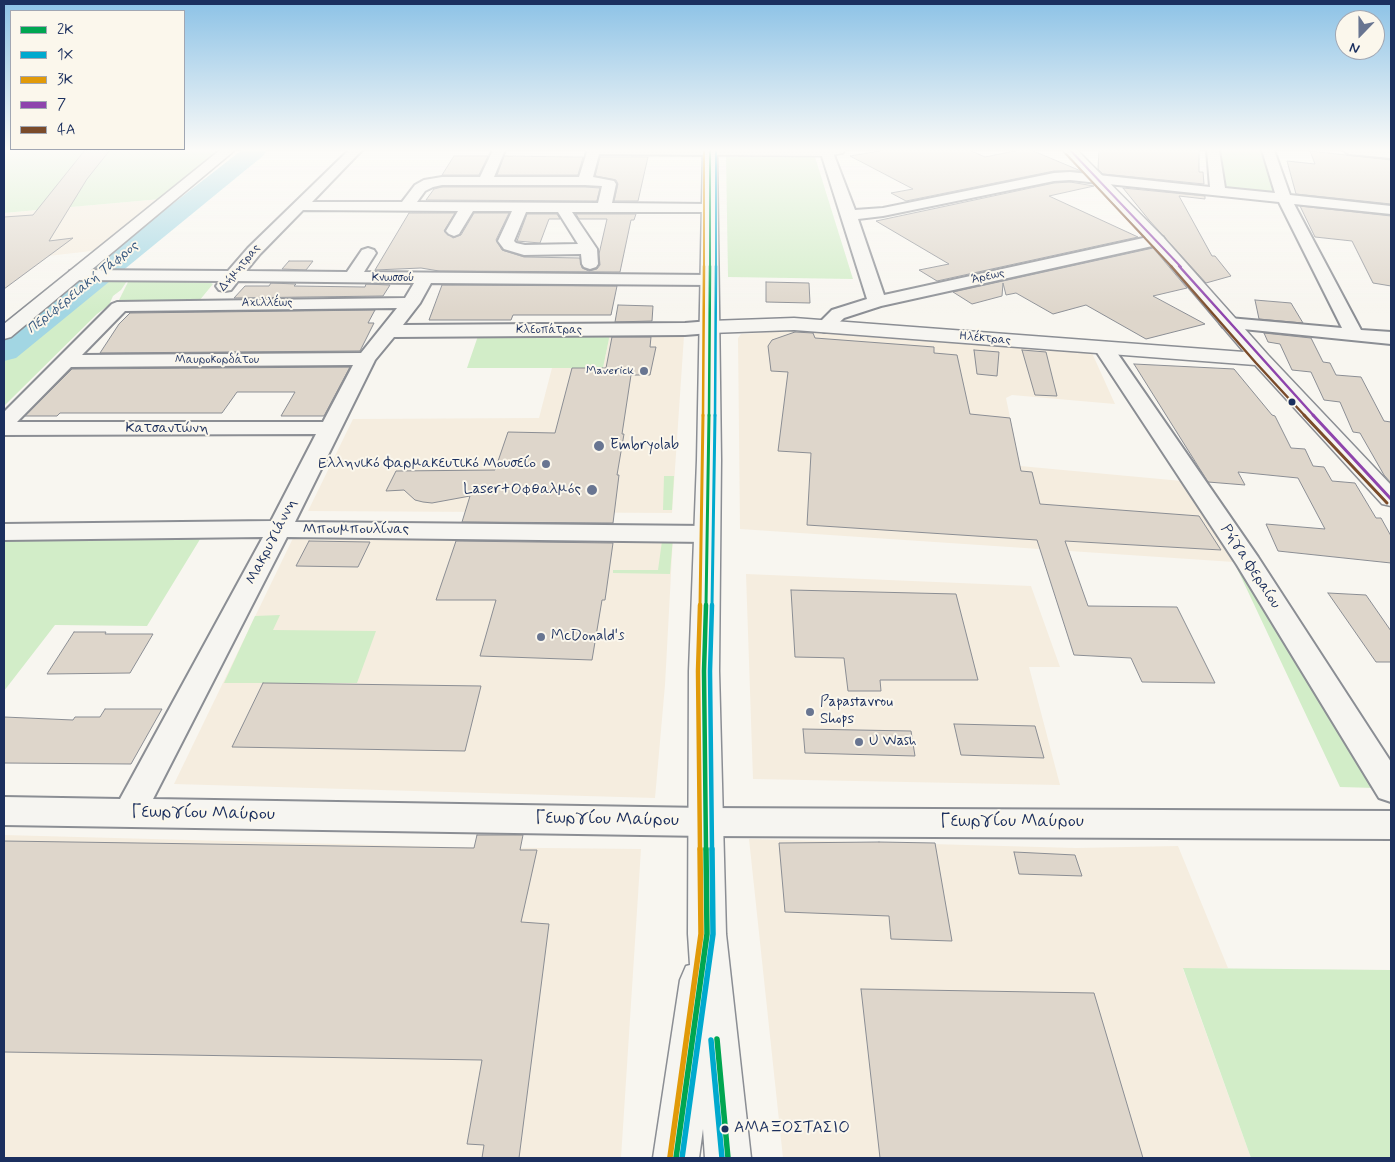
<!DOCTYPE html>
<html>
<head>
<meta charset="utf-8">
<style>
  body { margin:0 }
  #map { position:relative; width:1395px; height:1162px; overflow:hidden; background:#f8f6f0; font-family:Mynerve,sans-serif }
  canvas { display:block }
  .frame { position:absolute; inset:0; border:5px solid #1b2f5e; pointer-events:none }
  .legend { position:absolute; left:10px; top:10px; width:175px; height:140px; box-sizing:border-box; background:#fbf7ec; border:1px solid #a1a7b3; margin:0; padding:6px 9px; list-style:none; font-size:15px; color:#1b2f5e }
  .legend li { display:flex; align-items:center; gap:10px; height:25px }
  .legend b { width:25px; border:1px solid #a1a7b3 }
  .north { position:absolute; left:1335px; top:10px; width:50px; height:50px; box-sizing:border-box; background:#fbf7ec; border:1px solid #a1a7b3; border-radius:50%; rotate:202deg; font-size:14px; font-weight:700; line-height:20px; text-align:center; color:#1b2f5e }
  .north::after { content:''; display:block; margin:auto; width:18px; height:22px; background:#687591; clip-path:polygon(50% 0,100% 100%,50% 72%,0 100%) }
</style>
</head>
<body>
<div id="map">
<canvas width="1395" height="1162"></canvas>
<div class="frame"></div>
<ul class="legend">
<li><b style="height:6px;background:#00a651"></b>2Κ</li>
<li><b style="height:6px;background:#00a9ce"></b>1Χ</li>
<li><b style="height:6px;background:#e19a09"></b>3Κ</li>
<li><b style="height:6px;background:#8e44ad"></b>7</li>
<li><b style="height:6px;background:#7a4b2a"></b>4Α</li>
</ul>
<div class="north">N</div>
</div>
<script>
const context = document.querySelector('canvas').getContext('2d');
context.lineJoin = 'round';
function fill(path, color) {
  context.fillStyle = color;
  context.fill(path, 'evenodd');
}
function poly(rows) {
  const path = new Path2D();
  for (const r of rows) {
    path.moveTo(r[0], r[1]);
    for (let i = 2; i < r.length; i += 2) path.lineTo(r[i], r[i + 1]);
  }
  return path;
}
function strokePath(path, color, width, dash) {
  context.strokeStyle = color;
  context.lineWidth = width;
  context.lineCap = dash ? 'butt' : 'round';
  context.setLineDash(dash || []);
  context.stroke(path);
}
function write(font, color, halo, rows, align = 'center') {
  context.font = font + ' Mynerve,sans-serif';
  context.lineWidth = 4;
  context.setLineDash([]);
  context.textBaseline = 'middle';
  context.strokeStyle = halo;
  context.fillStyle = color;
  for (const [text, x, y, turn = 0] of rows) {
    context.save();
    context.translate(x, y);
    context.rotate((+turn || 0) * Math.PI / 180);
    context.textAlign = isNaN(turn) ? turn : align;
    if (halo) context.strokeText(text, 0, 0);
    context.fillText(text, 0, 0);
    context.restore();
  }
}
fill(poly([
  [161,199,101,250,4,261,4,213],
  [788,331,1092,353,1115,404,1012,395,1006,398,1020,466,1182,481,1234,562,740,529,738,338,741,334],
  [610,334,684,336,672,513,308,511,353,419,539,418,552,368,603,368],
  [294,536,673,537,665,685,655,798,174,784],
  [746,574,1031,586,1060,667,1029,667,1060,785,753,779],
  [4,835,449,847,641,849,621,1158,4,1158],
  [749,839,1076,848,1178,846,1228,968,1183,969,1251,1158,783,1158]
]), '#f5eddf');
fill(poly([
  [4,150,221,150,161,199,4,213],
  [1217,150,1264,150,1276,196,1225,190],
  [726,157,815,157,853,279,728,277],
  [101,280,127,281,121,290,113,296,109,305,97,314,4,406,4,360],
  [129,280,211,283,213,284,199,301,118,302],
  [479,333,610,334,603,368,467,368],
  [664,476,674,476,672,510,663,510],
  [202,536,147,626,55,625,4,691,4,537],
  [673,537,670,574,613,573,613,570,658,570,662,541],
  [1234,562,1376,788,1340,787],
  [280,615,273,630,376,631,357,683,224,683,255,616],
  [1183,968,1391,970,1391,1158,1251,1158]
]), '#d2edc8');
fill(poly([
  [242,150,267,150,264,155,16,358,4,361,4,335,242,150]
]), '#a2d6e3');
const building = poly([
  [85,150,110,150,87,179,49,241,73,238,4,289,4,217,33,215,85,150],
  [885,150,969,150,985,157,1020,150,1031,150,1081,171,1054,171,906,201,891,193,913,189,850,156,885,150],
  [1099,150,1199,150,1199,172,1203,172,1204,184,1103,174,1098,169,1099,150],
  [1310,151,1391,160,1391,204,1296,194,1287,161,1315,164,1310,151],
  [454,156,488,156,479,175,442,175,454,156],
  [504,156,575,157,583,157,578,175,497,175,504,156],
  [600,157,648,157,638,201,614,201,618,184,616,180,595,176,600,157],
  [1070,182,1094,186,1049,196,1138,237,937,281,919,270,949,264,876,221,1054,183,1070,182],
  [442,187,585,187,600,188,597,201,426,200,434,189,442,187],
  [1123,188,1205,196,1205,199,1179,196,1212,256,1215,256,1231,276,1206,283,1149,220,1123,188],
  [1300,206,1391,216,1391,286,1373,283,1352,241,1315,237,1300,206],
  [409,213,455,213,444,231,453,238,461,235,474,213,509,213,496,240,502,250,524,257,580,258,582,268,589,271,597,269,600,265,599,254,607,219,579,219,576,214,636,214,634,220,631,220,620,272,439,271,421,268,375,270,409,213],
  [527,214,557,214,560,219,549,219,540,243,517,241,527,214],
  [1153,248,1187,288,1153,296,1205,324,1146,339,1086,305,1053,314,1016,293,1006,295,1003,283,1002,296,972,304,953,292,1153,248],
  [289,261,313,261,306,270,282,269,289,261],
  [766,282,809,283,810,303,766,302,766,282],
  [271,283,296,284,294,286,365,287,366,284,390,285,383,296,234,298,245,286,269,286,271,283],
  [442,285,617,286,611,315,513,315,511,320,429,320,442,285],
  [1255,300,1291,303,1303,323,1259,319,1255,300],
  [618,305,653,306,652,321,615,322,618,305],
  [375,310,368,323,374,323,360,351,100,353,119,324,130,313,375,310],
  [795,332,813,333,815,338,934,347,934,353,957,355,970,414,1010,418,1021,471,1032,472,1040,504,1199,516,1221,550,1065,541,1088,606,1177,607,1215,683,1142,682,1131,658,1074,655,1037,540,807,525,811,453,778,451,788,372,771,371,768,346,772,340,795,332],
  [1264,333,1311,338,1323,362,1330,363,1336,375,1361,377,1384,421,1391,422,1391,483,1384,475,1360,433,1353,432,1340,402,1324,400,1311,372,1292,370,1280,344,1268,342,1264,333],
  [612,337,651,337,650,347,656,347,650,375,631,375,622,434,624,434,617,475,619,475,613,523,462,522,470,496,432,503,423,502,415,500,404,490,386,491,396,471,495,470,508,432,555,433,572,368,606,368,612,337],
  [974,350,999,352,997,376,977,374,974,350],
  [1022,350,1046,352,1057,396,1035,395,1022,350],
  [1134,364,1234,369,1272,415,1275,416,1291,448,1305,449,1313,466,1324,467,1332,481,1355,483,1376,518,1381,518,1391,536,1391,563,1278,551,1266,524,1325,529,1298,478,1238,472,1245,485,1208,482,1134,364],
  [350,367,324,416,281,416,295,392,237,392,222,413,60,413,57,416,25,416,72,369,350,367],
  [309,541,370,542,358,567,296,566,309,541],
  [456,541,613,543,605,600,602,600,592,660,480,656,496,600,436,600,456,541],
  [791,590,956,594,978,680,880,680,881,691,848,691,844,658,795,657,791,590],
  [1328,593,1366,595,1391,631,1391,662,1376,662,1328,593],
  [74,632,106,632,105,634,153,634,130,673,47,674,74,632],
  [263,683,481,686,465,751,232,747,263,683],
  [105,709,162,709,131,764,4,763,4,717,73,720,75,717,100,717,105,709],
  [954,724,1035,726,1044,758,961,755,954,724],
  [803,729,911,731,915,756,805,753,803,729],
  [477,835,523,835,520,850,537,850,521,922,549,924,519,1158,482,1158,484,1145,467,1144,482,1060,4,1052,4,841,474,848,477,835],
  [879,842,935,843,952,941,891,939,889,916,785,912,779,843,879,842],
  [1014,852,1075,855,1082,876,1019,874,1014,852],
  [861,989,1094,993,1143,1158,880,1158,861,989]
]);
fill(building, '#ded6cb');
strokePath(building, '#8b8e94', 1);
const street = poly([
  [349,150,362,150,312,202,402,202,415,185,424,180,442,177,480,177,493,150,505,150,494,177,579,177,587,152,586,150,716,150,715,154,710,155,599,154,593,177,614,181,616,184,612,203,708,204,713,205,715,208,713,211,708,212,572,212,597,249,598,264,596,267,590,269,584,267,582,264,581,254,524,255,504,249,498,241,512,211,473,211,459,234,454,236,449,234,446,231,458,211,303,210,260,254,246,271,347,272,362,250,368,248,374,250,376,253,364,272,709,275,715,276,717,280,715,284,709,285,431,283,420,303,403,325,685,323,710,321,716,323,719,327,716,331,710,333,685,335,394,337,375,360,295,522,707,526,716,529,719,534,716,539,707,542,287,537,153,799,705,808,1391,811,1391,839,705,836,4,825,4,797,120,799,263,537,4,540,4,524,271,521,316,434,4,435,4,412,112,304,117,302,405,298,414,283,238,281,231,290,225,291,219,290,216,286,220,281,76,280,70,279,68,275,70,271,76,270,228,271,248,248,349,150],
  [442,185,585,185,602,186,598,203,417,202,425,191,433,187,442,185],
  [526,212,558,212,578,244,525,245,516,243,514,241,526,212],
  [397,308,361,353,82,355,125,311,397,308],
  [353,365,323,422,17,422,71,367,353,365],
  [820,150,832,150,855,210,883,208,1054,173,1070,172,1210,187,1207,150,1219,150,1225,188,1275,193,1262,150,1274,150,1290,195,1391,206,1391,214,1294,204,1361,330,1391,332,1391,344,1223,327,1220,323,1223,319,1229,318,1342,328,1279,202,1070,180,1054,181,883,216,858,219,884,295,1157,235,1163,237,1165,240,1163,243,1157,245,881,306,844,318,831,330,825,332,819,330,816,326,832,310,867,299,820,150],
  [1343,150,1391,150,1391,158,1349,154,1343,150],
  [1104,342,1111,344,1258,557,1391,762,1391,802,1379,798,1237,565,1094,348,1097,344,1104,342]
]);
const secondary = poly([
  [220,150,235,150,11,337,4,339,4,324,220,150],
  [704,150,845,150,843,153,827,156,710,155,705,154,704,150],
  [1063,150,1077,150,1163,237,1268,355,1391,485,1391,506,1382,504,1255,365,794,330,710,333,703,331,700,327,703,323,710,321,794,318,1244,352,1151,243,1063,150]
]);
const primary = poly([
  [703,150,717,150,721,460,719,671,726,934,751,1158,705,1158,703,1129,699,1158,653,1158,680,980,686,966,690,965,688,934,689,671,697,460,703,150]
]);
strokePath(street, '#8b8e94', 4);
strokePath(secondary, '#8b8e94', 3);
strokePath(primary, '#8b8e94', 3);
fill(street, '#f6f5f1');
fill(secondary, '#f6f5f1');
fill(primary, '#f6f5f1');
strokePath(poly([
  [710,267,710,150]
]), '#00a651', 2);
strokePath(poly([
  [709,416,710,266]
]), '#00a651', 2.5);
strokePath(poly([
  [706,606,709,415]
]), '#00a651', 3);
strokePath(poly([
  [706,605,704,671,706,850]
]), '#00a651', 4.5);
strokePath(poly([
  [717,1039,728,1158],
  [676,1158,707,934,706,849]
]), '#00a651', 5.5);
strokePath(poly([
  [716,267,716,150]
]), '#00a9ce', 2);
strokePath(poly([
  [715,416,716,266]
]), '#00a9ce', 2.5);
strokePath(poly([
  [712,606,715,415]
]), '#00a9ce', 3);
strokePath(poly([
  [712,605,710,671,712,850]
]), '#00a9ce', 4.5);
strokePath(poly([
  [711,1040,722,1158],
  [682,1158,713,934,712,849]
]), '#00a9ce', 5.5);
strokePath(poly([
  [704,267,704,150]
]), '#e19a09', 2);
strokePath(poly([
  [703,416,704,266]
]), '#e19a09', 2.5);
strokePath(poly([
  [700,606,703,415]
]), '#e19a09', 3);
strokePath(poly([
  [700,605,698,671,700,850]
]), '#e19a09', 4.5);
strokePath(poly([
  [670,1157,701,934,700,849]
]), '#e19a09', 5.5);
strokePath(poly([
  [1070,150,1181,267]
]), '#8e44ad', 2);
strokePath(poly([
  [1179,266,1314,416]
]), '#8e44ad', 2.5);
strokePath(poly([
  [1313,415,1391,499]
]), '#8e44ad', 3);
strokePath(poly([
  [1066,154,1172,267]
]), '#7a4b2a', 2);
strokePath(poly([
  [1171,266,1256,363,1305,416]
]), '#7a4b2a', 2.5);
strokePath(poly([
  [1304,415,1387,503]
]), '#7a4b2a', 3);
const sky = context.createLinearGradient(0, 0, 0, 313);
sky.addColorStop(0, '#8cc2e6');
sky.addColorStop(0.48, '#fcfbf8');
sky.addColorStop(1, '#fcfbf800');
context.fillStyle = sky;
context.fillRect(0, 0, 1395, 313);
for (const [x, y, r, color] of [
  [644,371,5,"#687591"],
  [1292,402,4.5,"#1b2f5e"],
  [599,446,6,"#687591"],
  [546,464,5,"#687591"],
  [592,490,6,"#687591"],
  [541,637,5,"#687591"],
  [810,712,5,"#687591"],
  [859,742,5,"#687591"],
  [725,1129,4.5,"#1b2f5e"]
]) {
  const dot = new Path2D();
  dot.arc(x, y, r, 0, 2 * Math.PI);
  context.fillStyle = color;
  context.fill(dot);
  strokePath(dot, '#fbf7ec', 2);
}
write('12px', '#1b2f5e', '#fbf7ec', [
  ["Δήμητρας",240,268,-50],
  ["Άρεως",988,277,-12],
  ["Κνωσσού",393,278],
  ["Αχιλλέως",267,303],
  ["Κλεοπάτρας",549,330],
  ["Ηλέκτρας",985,339,5],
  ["Μαυροκορδάτου",217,360]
]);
write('12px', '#1b2f5e', '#fbf7ec', [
  ["Maverick",634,371]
], 'right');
write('italic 14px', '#34567e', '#fbf7ec', [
  ["Περιφερειακή Τάφρος",83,288,-39]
]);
write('15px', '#1b2f5e', '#fbf7ec', [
  ["Κατσαντώνη",167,429],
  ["Μπουμπουλίνας",356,530],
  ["Μακρυγιάννη",272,542,-63],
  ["Ρήγα Φεραίου",1250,567,57]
]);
write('15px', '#1b2f5e', '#fbf7ec', [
  ["Embryolab",610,446],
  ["Ελληνικό Φαρμακευτικό Μουσείο",536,464,"right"],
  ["Laser+Οφθαλμός",581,490,"right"],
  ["McDonald's",551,637],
  ["Papastavrou",820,703],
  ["Shops",820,720],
  ["U Wash",869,742]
], 'left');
write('16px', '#1b2f5e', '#fbf7ec', [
  ["ΑΜΑΞΟΣΤΑΣΙΟ",734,1129]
], 'left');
write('18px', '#1b2f5e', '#fbf7ec', [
  ["Γεωργίου Μαύρου",203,814,1],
  ["Γεωργίου Μαύρου",607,820,1],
  ["Γεωργίου Μαύρου",1012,822]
]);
</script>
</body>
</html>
